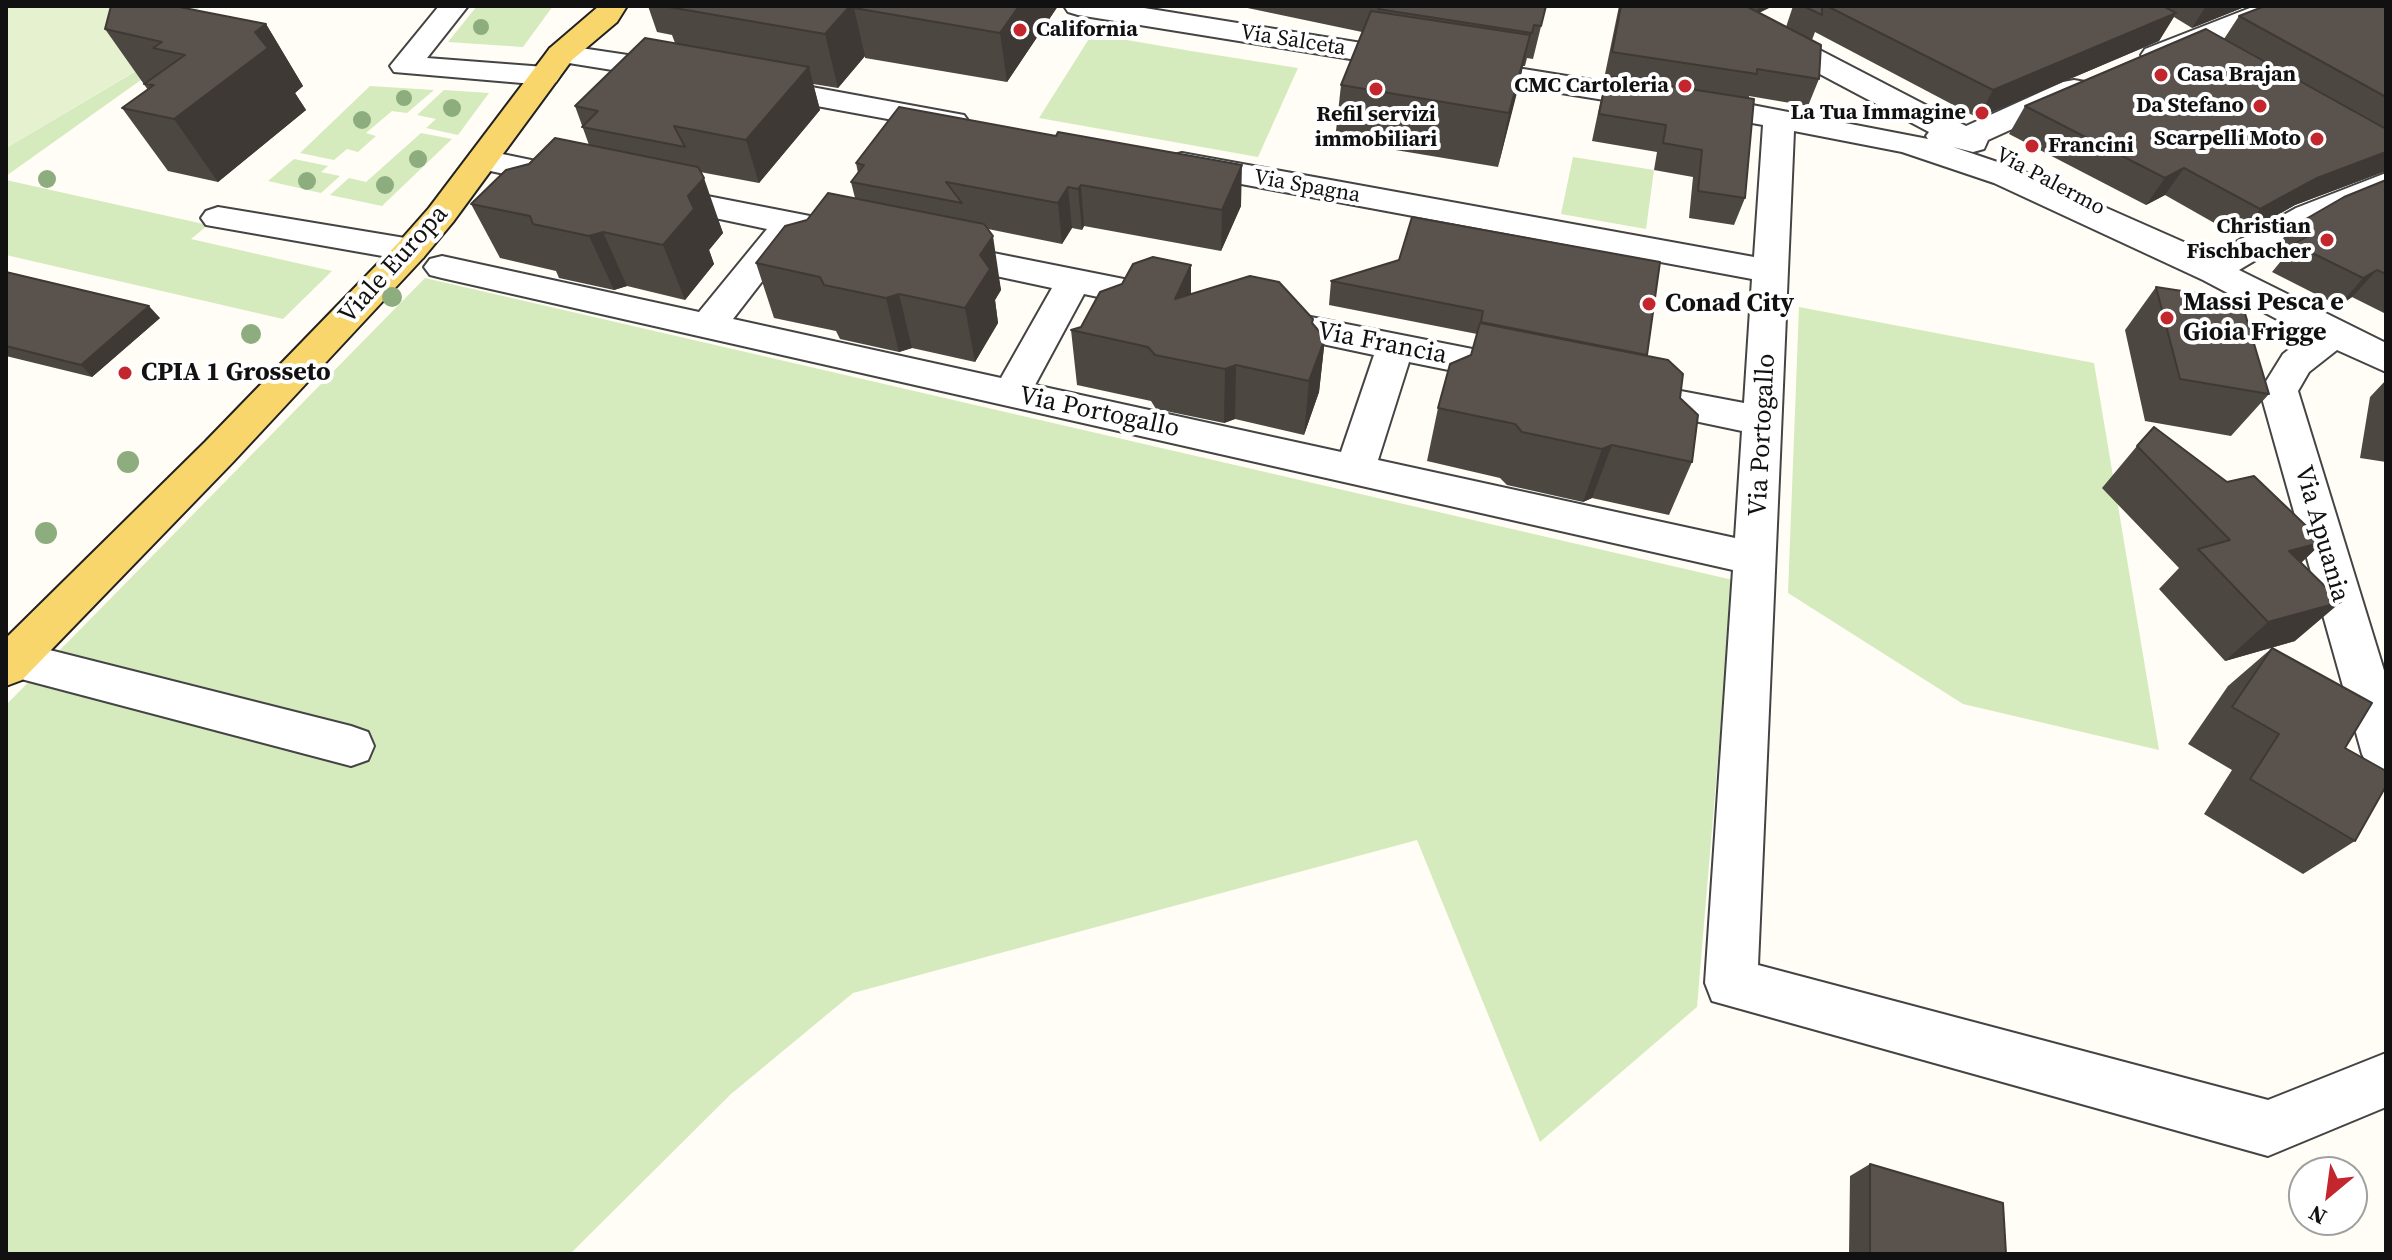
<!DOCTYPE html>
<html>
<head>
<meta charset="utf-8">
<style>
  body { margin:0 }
  #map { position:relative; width:2392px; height:1260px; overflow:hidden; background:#fffdf5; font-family:"Source Serif 4",serif }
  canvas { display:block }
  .frame { position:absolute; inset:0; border:8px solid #111; pointer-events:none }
  .north { position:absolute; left:2288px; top:1156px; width:80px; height:80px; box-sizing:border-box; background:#fff; border:2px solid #a0a0a0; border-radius:50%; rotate:209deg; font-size:22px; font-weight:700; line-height:32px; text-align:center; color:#111 }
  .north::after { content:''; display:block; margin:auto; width:28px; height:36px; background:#c4262e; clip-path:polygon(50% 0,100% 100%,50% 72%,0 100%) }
</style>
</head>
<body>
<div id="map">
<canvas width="2392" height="1260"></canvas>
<div class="frame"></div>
<div class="north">N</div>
</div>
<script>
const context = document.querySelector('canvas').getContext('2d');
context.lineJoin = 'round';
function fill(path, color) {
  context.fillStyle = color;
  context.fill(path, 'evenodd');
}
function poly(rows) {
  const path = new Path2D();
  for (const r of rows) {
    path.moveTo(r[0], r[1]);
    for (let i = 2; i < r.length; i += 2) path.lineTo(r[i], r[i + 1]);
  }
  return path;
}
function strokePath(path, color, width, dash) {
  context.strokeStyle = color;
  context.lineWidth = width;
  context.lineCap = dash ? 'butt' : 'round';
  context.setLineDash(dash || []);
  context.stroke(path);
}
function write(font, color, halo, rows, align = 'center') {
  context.font = font + ' "Source Serif 4",serif';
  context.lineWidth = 8;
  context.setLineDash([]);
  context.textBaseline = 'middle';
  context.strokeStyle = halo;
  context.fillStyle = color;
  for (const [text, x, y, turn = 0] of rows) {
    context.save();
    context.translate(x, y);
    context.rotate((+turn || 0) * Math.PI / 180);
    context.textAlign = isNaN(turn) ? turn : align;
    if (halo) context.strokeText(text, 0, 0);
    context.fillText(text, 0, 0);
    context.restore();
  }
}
fill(poly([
  [138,6,202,6,188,16,221,23,6,176,6,148,207,29],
  [477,6,553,6,523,47,448,42],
  [1092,34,1191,51,1298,68,1258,157,1039,118],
  [370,86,434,90,407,113,392,111,366,133,376,136,358,152,347,149,334,160,300,153],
  [444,90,489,93,458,135,426,128,436,119,417,115],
  [421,133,452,139,382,206,330,195,349,178,366,182],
  [1573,157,1654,170,1646,229,1561,214],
  [294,159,328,166,321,172,340,176,321,193,268,181],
  [6,180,208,225,191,239,332,271,283,319,6,255],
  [425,278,1733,580,1697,1007,1540,1142,1417,840,853,993,731,1094,570,1254,6,1254,6,705],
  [1799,307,2094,363,2159,750,1963,704,1788,593]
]), '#d5ebbd');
fill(poly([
  [6,6,139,6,208,28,6,148]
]), '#e6f2cf');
const minor = poly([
  [439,6,468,6,427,58,545,67,556,70,560,76,556,82,545,85,394,72,390,66,439,6],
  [1064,6,1132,6,1660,91,1671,93,1676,100,1671,107,1660,109,1078,15,1068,12,1064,6],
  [1699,6,1735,6,1966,126,2063,82,2074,80,2085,82,2089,89,2085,96,1988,140,1984,149,1973,152,1953,147,2018,169,2213,255,2296,208,2386,173,2386,195,2320,222,2239,270,2386,343,2386,372,2337,350,2309,372,2298,391,2386,677,2386,774,2369,768,2362,754,2260,391,2283,354,2307,335,2203,280,1994,183,1902,152,1794,131,1758,965,2268,1100,2386,1053,2386,1107,2268,1156,1712,1001,1705,983,1733,570,442,278,430,275,424,267,430,259,442,256,699,312,767,229,644,203,639,196,644,189,656,186,851,224,863,227,868,235,863,243,851,246,798,235,733,319,1001,378,1052,288,926,261,921,253,926,245,938,242,1169,288,1182,292,1187,300,1182,308,1169,312,1084,294,1035,385,1341,452,1374,355,1247,328,1242,319,1247,310,1260,307,1518,358,1531,362,1537,371,1531,380,1518,384,1409,362,1378,460,1735,538,1742,431,1628,407,1614,404,1609,394,1614,384,1628,381,1744,403,1752,279,1182,173,1170,170,1166,163,1170,156,1182,153,1754,257,1763,125,1741,121,1736,114,1741,107,1752,105,1928,139,1926,136,1929,132,1703,12,1699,6],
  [2255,6,2295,6,2291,12,2167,61,2156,64,2145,61,2141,55,2145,49,2255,6],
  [561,45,681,63,692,66,696,72,692,78,681,81,550,60,546,54,550,48,561,45],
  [757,77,953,113,964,115,969,122,964,129,953,131,746,93,742,86,746,79,757,77],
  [483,150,589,172,594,179,589,186,577,189,471,167,467,160,471,153,483,150],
  [218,207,411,239,423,242,428,250,423,258,411,261,206,225,201,218,206,211,218,207],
  [6,639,351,726,368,732,374,746,368,760,351,766,6,675,6,639]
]);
const major = poly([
  [599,6,627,6,617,22,572,60,453,222,423,258,233,462,22,680,6,686,6,638,205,442,399,242,429,208,550,48,599,6]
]);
strokePath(minor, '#444', 4);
strokePath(major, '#222', 4);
fill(minor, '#fff');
fill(major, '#f9d66b');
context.fillStyle = '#8dad7f';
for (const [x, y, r] of [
  [481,27,8],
  [404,98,8],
  [452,108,9],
  [362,120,9],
  [418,159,9],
  [47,179,9],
  [307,181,9],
  [385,185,9],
  [392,297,10],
  [251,334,10],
  [128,462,11],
  [46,533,11]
]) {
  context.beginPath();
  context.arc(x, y, r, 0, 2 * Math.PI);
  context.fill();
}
fill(poly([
  [648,6,1058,6,1007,82,865,58,865,56,838,88,813,84,820,110,759,183,700,172,723,233,709,250,714,264,685,300,627,286,614,290,559,278,556,271,500,258,471,204,529,164,589,145,575,106,675,43,672,35,657,32],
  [1238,6,1546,6,1533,59,1527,58,1525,66,1523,66,1498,167,1335,140,1341,85,1362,32],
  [1619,6,1773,6,1759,13,1786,27,1793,6,2247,6,2192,28,2174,17,2159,41,1978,118,1815,32,1812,40,1819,79,1808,106,1749,96,1745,198,1734,225,1689,218,1693,177,1654,170,1657,152,1592,141,1600,103,1606,79,1604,79],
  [2386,6,2386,171,2295,205,2239,237,2165,195,2146,205,2009,134,2025,106,2224,39,2239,16],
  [266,24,303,86,295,93,306,110,218,182,168,171,122,108,148,90,105,29],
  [899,107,1241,206,1221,251,1084,226,1082,230,1072,228,1062,244,988,229,1001,290,995,300,998,323,975,362,912,348,899,352,840,339,836,331,774,318,756,263,807,220,855,198,851,182,858,173,856,163],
  [2386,180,2386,314,2352,297,2339,306,2272,272,2281,261,2270,255,2292,227],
  [1660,262,1647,356,1680,398,1692,462,1669,515,1592,498,1583,502,1507,485,1500,478,1427,461,1438,408,1471,355,1477,334,1329,305,1331,281],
  [6,272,160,318,92,377,6,356],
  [2156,287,2269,394,2231,436,2145,421,2125,330],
  [1191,294,1313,324,1325,338,1319,392,1304,435,1235,419,1224,423,1156,409,1151,401,1077,385,1071,330],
  [2386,380,2386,462,2360,458,2370,397],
  [2137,446,2227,482,2323,542,2301,563,2295,641,2225,661,2159,589,2179,568,2102,488],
  [2272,648,2345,748,2355,841,2303,874,2204,814,2232,770,2188,744,2228,686],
  [1870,1164,2006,1254,1849,1254,1850,1176]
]), '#4d4742');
fill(poly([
  [850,6,868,6,854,8,865,56,838,88,825,34],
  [1019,6,1058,6,1007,82,1000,33],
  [1759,6,1773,6,1756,14],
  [2206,6,2247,6,2192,28],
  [2176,13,2159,41,1978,118,1993,90],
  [266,24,303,86,295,93,306,110,218,182,174,119,255,32],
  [1530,35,1518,89,1498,167,1509,113],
  [809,67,820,110,759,183,746,140],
  [2386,152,2386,171,2295,205,2239,237,2260,209,2317,178],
  [1242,165,1241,206,1221,251,1222,210],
  [2184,168,2165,195,2146,205,2165,178],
  [704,178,723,233,709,250,714,264,685,300,663,245,688,196],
  [1081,185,1084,226,1082,230,1078,189],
  [1068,187,1072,228,1062,244,1058,203],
  [603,232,627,286,614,290,589,236],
  [993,236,1001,290,995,300,998,323,975,362,965,308,980,255],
  [1191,265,1191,319,1175,299],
  [2377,270,2352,297,2339,306,2363,278],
  [899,294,912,348,899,352,886,298],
  [149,306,160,318,92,377,81,365],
  [1325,338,1319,392,1304,435,1309,381],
  [1236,365,1235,419,1224,423,1225,369],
  [1612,445,1592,498,1583,502,1602,449],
  [2323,542,2279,583,2289,551],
  [2341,602,2295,641,2225,661,2268,622]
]), '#3f3936');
const building = poly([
  [111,6,174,6,266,24,255,32,268,48,174,119,122,108,154,85,144,84,185,55,153,48,162,42,105,29,111,6],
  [663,6,850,6,825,34,663,6],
  [856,6,1019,6,1000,33,854,8,856,6],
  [1379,6,1546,6,1541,26,1534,25,1532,33,1378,9,1379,6],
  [1621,6,1746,6,1821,45,1819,79,1757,69,1757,74,1612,52,1621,6],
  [1803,6,1822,6,1822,15,1803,6],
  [1827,6,2163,6,2176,13,1993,90,1827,6],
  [2265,6,2386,6,2386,97,2239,16,2265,6],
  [1371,11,1530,35,1509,113,1341,85,1371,11],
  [2206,29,2386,129,2386,152,2317,178,2260,209,2184,168,2165,178,2025,106,2206,29],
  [645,38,809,67,746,140,674,126,685,147,582,127,598,111,575,106,645,38],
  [1607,76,1754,99,1745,198,1698,191,1702,150,1663,143,1666,125,1599,114,1607,76],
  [899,107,1056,136,1058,132,1242,165,1222,210,1081,185,1078,189,1068,187,1058,203,946,182,962,203,851,182,864,165,856,163,899,107],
  [555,138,698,167,704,178,688,196,694,209,663,245,603,232,589,236,533,224,530,216,471,204,506,170,529,164,555,138],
  [2386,180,2386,274,2377,270,2363,278,2294,244,2308,236,2292,227,2344,197,2386,180],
  [828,193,984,224,993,236,980,255,990,269,965,308,899,294,886,298,824,285,820,277,756,263,785,226,807,220,828,193],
  [1412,217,1660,262,1647,355,1481,322,1483,311,1331,281,1399,260,1412,217],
  [1153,257,1191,265,1175,299,1250,276,1279,282,1313,319,1312,323,1325,338,1309,381,1236,365,1225,369,1155,355,1148,347,1071,330,1081,327,1100,292,1122,284,1133,264,1153,257],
  [6,272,149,306,81,365,6,346,6,272],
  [2156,287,2241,300,2269,394,2180,379,2156,287],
  [1480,323,1668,360,1683,374,1680,398,1698,415,1692,462,1612,445,1602,449,1522,432,1515,424,1438,408,1450,364,1471,355,1480,323],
  [2154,427,2227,482,2254,476,2323,542,2289,551,2341,602,2268,622,2198,549,2230,540,2137,446,2154,427],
  [2272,648,2372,703,2345,748,2386,771,2386,786,2355,841,2250,779,2279,734,2232,707,2272,648],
  [1870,1164,2003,1203,2006,1254,1870,1254,1870,1164]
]);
fill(building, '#5a524d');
strokePath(building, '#3f3936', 2);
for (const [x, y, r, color] of [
  [1020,30,8,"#c4262e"],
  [2161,75,8,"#c4262e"],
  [1685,86,8,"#c4262e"],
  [1376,89,8,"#c4262e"],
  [2260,106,8,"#c4262e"],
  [1982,113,8,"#c4262e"],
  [2317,139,8,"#c4262e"],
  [2032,146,8,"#c4262e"],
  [2327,240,8,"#c4262e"],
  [1649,304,8,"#c4262e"],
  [2167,318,8,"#c4262e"],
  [125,373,8,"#c4262e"]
]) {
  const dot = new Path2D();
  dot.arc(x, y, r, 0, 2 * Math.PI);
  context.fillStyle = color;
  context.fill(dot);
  strokePath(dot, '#fff', 3);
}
write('bold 22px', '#111', '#fff', [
  ["California",1036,30,"left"],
  ["Casa Brajan",2177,75,"left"],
  ["CMC Cartoleria",1669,86],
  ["Da Stefano",2244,106],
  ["La Tua Immagine",1966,113],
  ["Refil servizi",1376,115,"center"],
  ["immobiliari",1376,140,"center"],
  ["Scarpelli Moto",2301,139],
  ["Francini",2048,146,"left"],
  ["Christian",2311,227],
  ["Fischbacher",2311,252]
], 'right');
write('22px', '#111', '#fff', [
  ["Via Salceta",1293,41,9],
  ["Via Palermo",2050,182,28],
  ["Via Spagna",1307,187,10]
]);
write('26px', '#111', '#fff', [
  ["Viale Europa",394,265,-48],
  ["Via Francia",1382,344,11],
  ["Via Portogallo",1099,413,12],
  ["Via Portogallo",1763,435,-87],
  ["Via Apuania",2321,534,74]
]);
write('bold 26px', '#111', '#fff', [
  ["Massi Pesca e",2183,303],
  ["Gioia Frigge",2183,333],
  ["Conad City",1665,304],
  ["CPIA 1 Grosseto",141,373]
], 'left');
</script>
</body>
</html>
